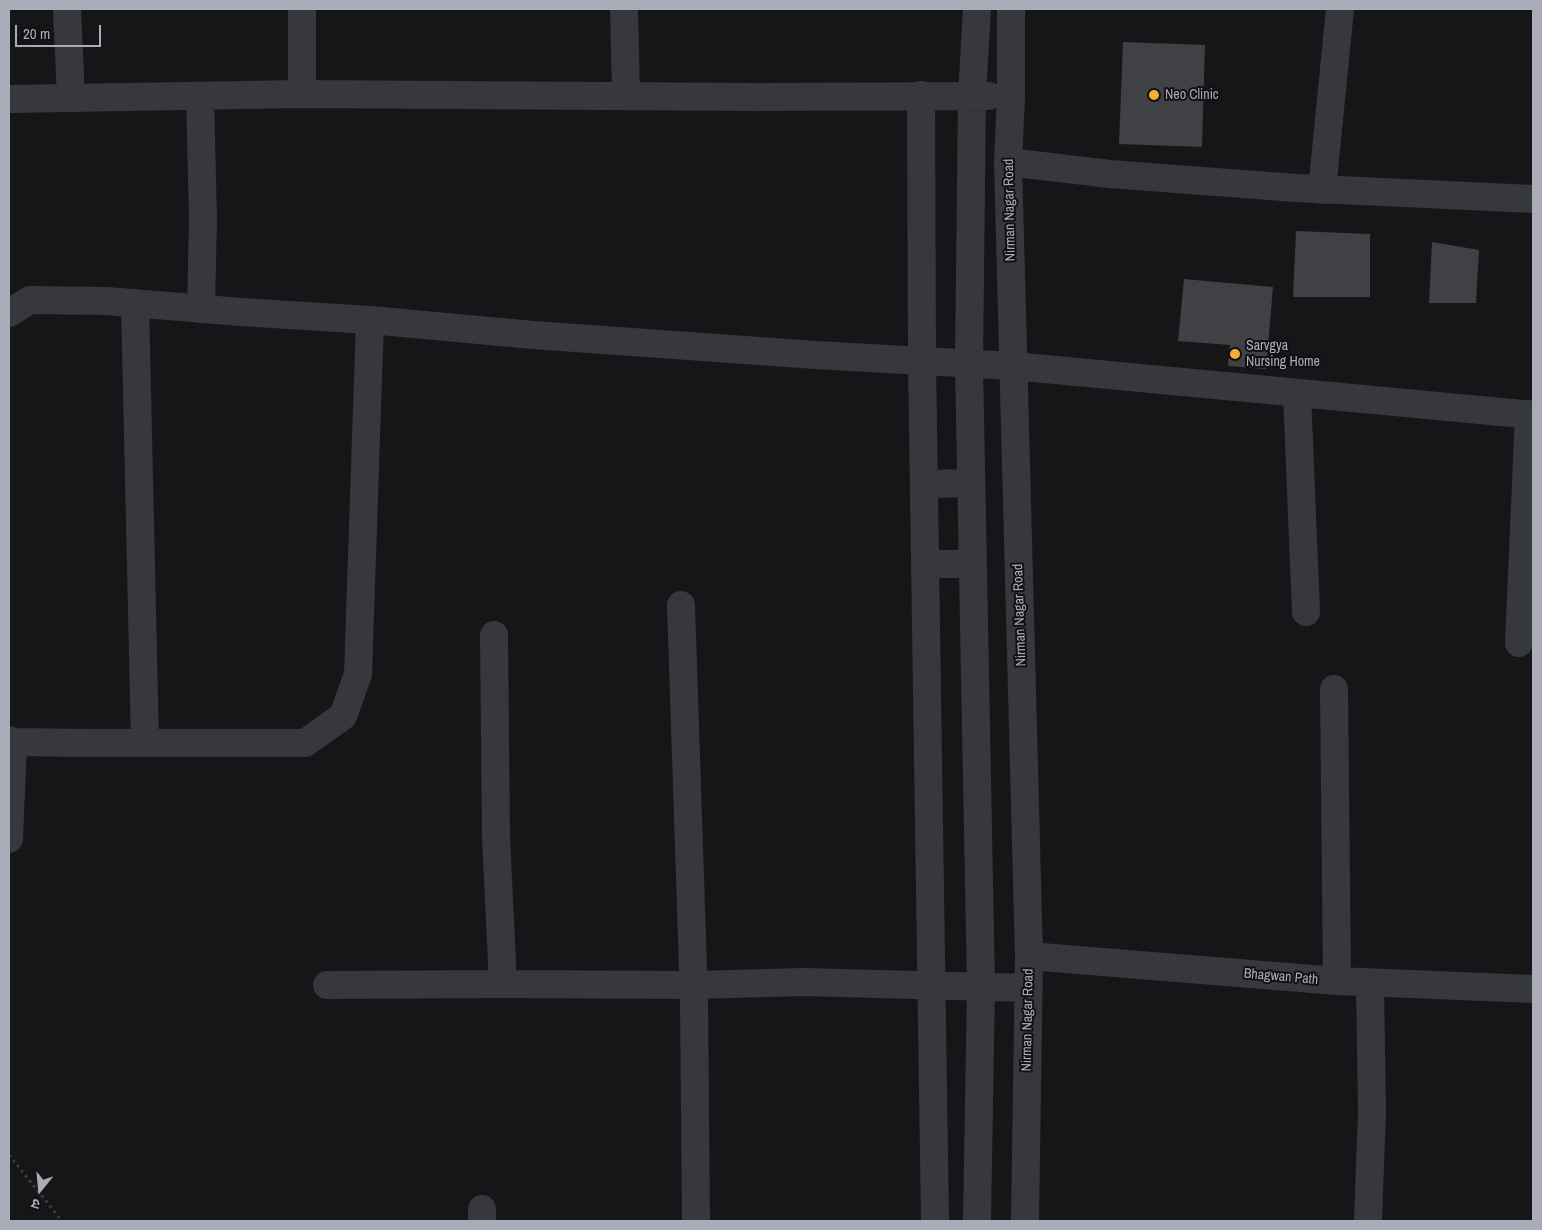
<!DOCTYPE html>
<html>
<head>
<meta charset="utf-8">
<style>
  body { margin:0 }
  #map { position:relative; width:1542px; height:1230px; overflow:hidden; background:#161618; font-family:"Archivo Narrow","Noto Sans Devanagari",sans-serif }
  canvas { display:block }
  .frame { position:absolute; inset:0; border:10px solid #a8adb8; pointer-events:none }
  .north { position:absolute; left:15px; top:1165px; width:50px; height:50px; -webkit-text-stroke:4px #111113; paint-order:stroke; rotate:197deg; font-size:14px; font-weight:700; line-height:20px; text-align:center; color:#a8adb8 }
  .north::after { content:''; display:block; margin:auto; width:18px; height:22px; background:#a8adb8; clip-path:polygon(50% 0,100% 100%,50% 72%,0 100%) }
  .scale { position:absolute; left:15px; top:25px; width:86px; height:22px; box-sizing:border-box; border:2px solid #a8adb8; border-top:0; padding-left:6px; font-size:15px; line-height:18px; white-space:nowrap; color:#a8adb8; -webkit-text-stroke:4px #111113; paint-order:stroke }
</style>
</head>
<body>
<div id="map">
<canvas width="1542" height="1230"></canvas>
<div class="frame"></div>
<div class="north">उ</div>
<div class="scale">20 m</div>
</div>
<script>
const context = document.querySelector('canvas').getContext('2d');
context.lineJoin = 'round';
function fill(path, color) {
  context.fillStyle = color;
  context.fill(path, 'evenodd');
}
function poly(rows) {
  const path = new Path2D();
  for (const r of rows) {
    path.moveTo(r[0], r[1]);
    for (let i = 2; i < r.length; i += 2) path.lineTo(r[i], r[i + 1]);
  }
  return path;
}
function strokePath(path, color, width, dash) {
  context.strokeStyle = color;
  context.lineWidth = width;
  context.lineCap = dash ? 'butt' : 'round';
  context.setLineDash(dash || []);
  context.stroke(path);
}
function write(font, color, halo, rows, align = 'center') {
  context.font = font + ' "Archivo Narrow",sans-serif';
  context.lineWidth = 4;
  context.setLineDash([]);
  context.textBaseline = 'middle';
  context.strokeStyle = halo;
  context.fillStyle = color;
  for (const [text, x, y, turn = 0] of rows) {
    context.save();
    context.translate(x, y);
    context.rotate((+turn || 0) * Math.PI / 180);
    context.textAlign = isNaN(turn) ? turn : align;
    if (halo) context.strokeText(text, 0, 0);
    context.fillText(text, 0, 0);
    context.restore();
  }
}
fill(poly([
  [1123,42,1205,45,1202,147,1119,144],
  [1296,231,1370,234,1370,297,1293,297],
  [1432,242,1479,250,1476,303,1429,303],
  [1184,279,1273,287,1266,369,1228,366,1230,345,1178,341]
]), '#404145');
strokePath(poly([
  [9,1155,62,1221]
]), '#3d3f44', 3, [2.5, 4]);
strokePath(poly([
  [67,9,71,98],
  [624,9,626,95],
  [977,9,972,95,969,364,981,986,977,1221],
  [1011,9,1011,97,1008,162,1029,956,1025,1221],
  [302,94,302,9],
  [921,95,922,361,935,1221],
  [200,97,203,218,201,309],
  [9,99,302,94,756,97,989,96],
  [1008,162,1110,174,1296,188,1533,199],
  [1322,190,1340,9],
  [135,303,145,742],
  [9,313,30,300,107,301,241,312,370,320,533,335,816,355,1013,366,1533,415],
  [1297,393,1306,612],
  [924,484,971,483],
  [925,564,972,564],
  [681,605,694,999,696,1221],
  [494,635,496,837,503,984],
  [1519,643,1529,414],
  [1334,689,1337,981],
  [9,740,13,742,87,743,305,743,343,716,358,674,370,320],
  [9,839,13,742],
  [1029,956,1337,981,1533,989],
  [327,985,503,984,694,985,804,982,1028,988],
  [482,1209,482,1221],
  [1368,1221,1372,1113,1370,983]
]), '#37383d', 28);
for (const [x, y, r, color] of [
  [1154,95,6,"#f2b134"],
  [1235,354,6,"#f2b134"]
]) {
  const dot = new Path2D();
  dot.arc(x, y, r, 0, 2 * Math.PI);
  context.fillStyle = color;
  context.fill(dot);
  strokePath(dot, '#111113', 2);
}
write('14px', '#a8adb8', '#111113', [
  ["Neo Clinic",1165,95],
  ["Sarvgya",1246,346],
  ["Nursing Home",1246,362]
], 'left');
write('14px', '#a8adb8', '#111113', [
  ["Nirman Nagar Road",1010,210,-91],
  ["Nirman Nagar Road",1020,615,-92],
  ["Bhagwan Path",1281,977,5],
  ["Nirman Nagar Road",1028,1020,-89]
]);
</script>
</body>
</html>
